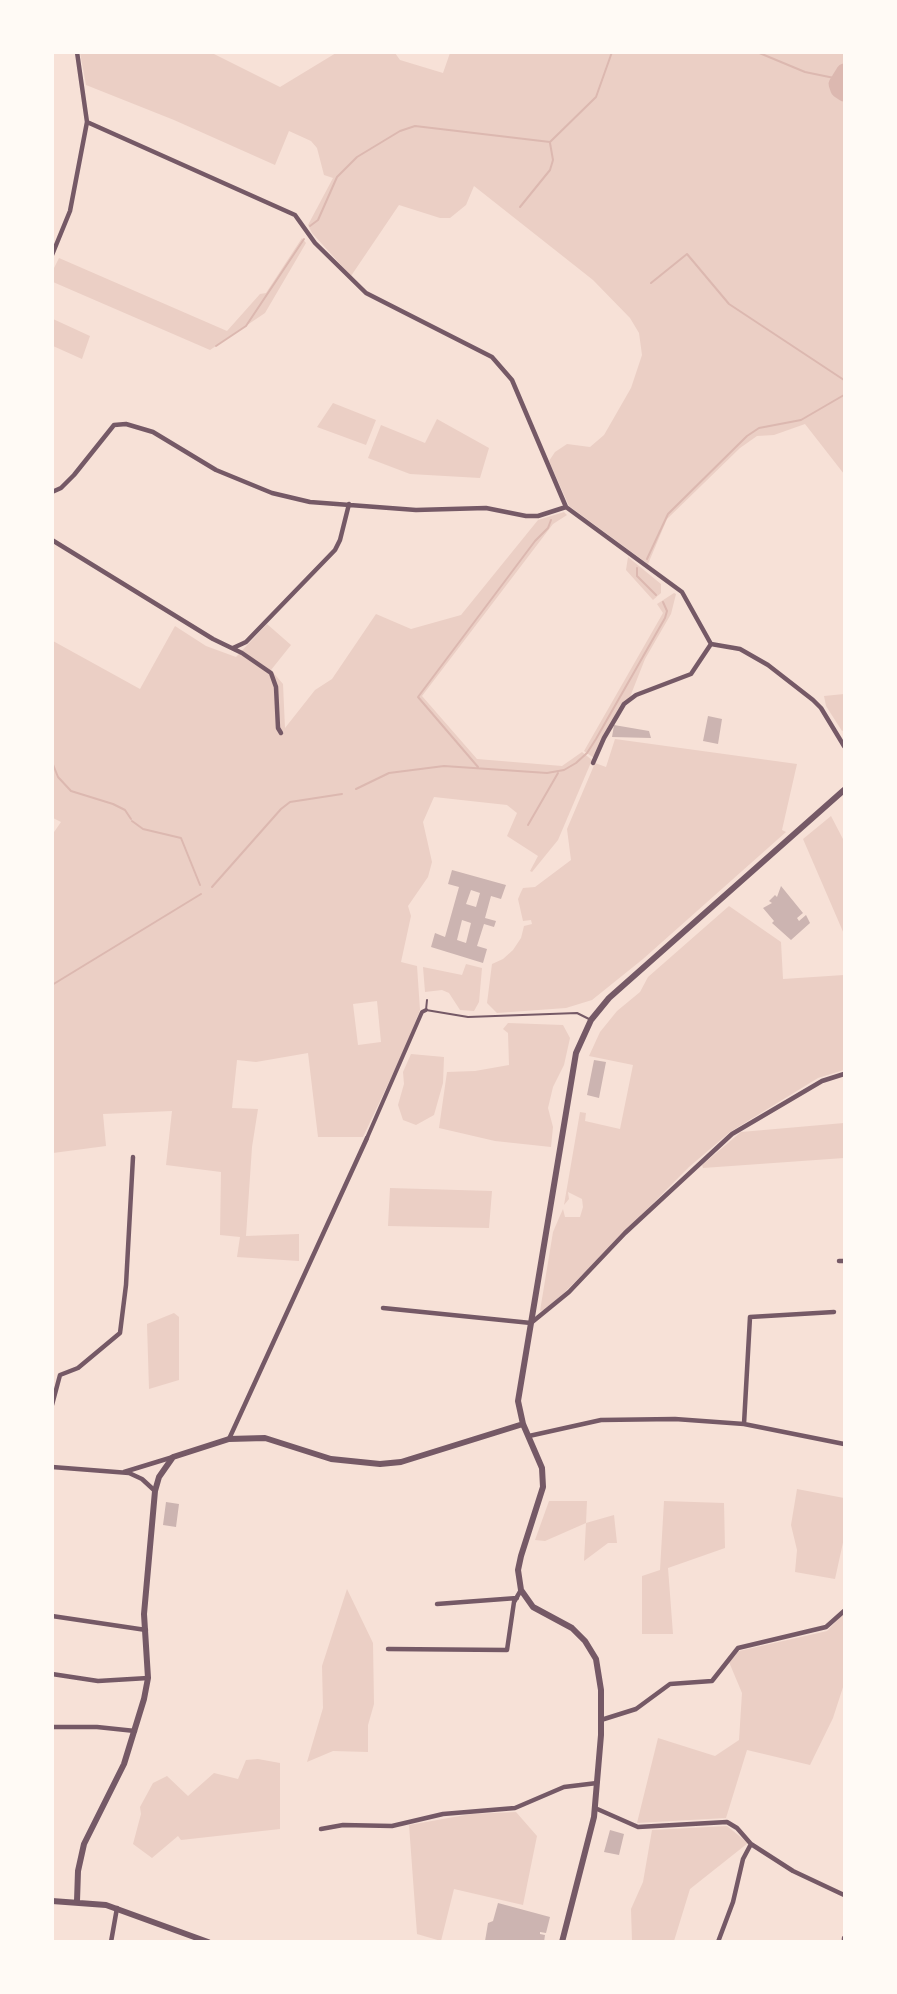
<!DOCTYPE html>
<html>
<head>
<meta charset="utf-8">
<style>
  body { margin:0 }
  #map { position:relative; width:897px; height:1994px; overflow:hidden; background:#f7e1d7; font-family:Ubuntu,sans-serif }
  canvas { display:block }
  .frame { position:absolute; inset:0; border:54px solid #fffaf5; pointer-events:none }
</style>
</head>
<body>
<div id="map">
<canvas width="897" height="1994"></canvas>
<div class="frame"></div>
</div>
<script>
const context = document.querySelector('canvas').getContext('2d');
context.lineJoin = 'round';
function fill(path, color) {
  context.fillStyle = color;
  context.fill(path, 'evenodd');
}
function poly(rows) {
  const path = new Path2D();
  for (const r of rows) {
    path.moveTo(r[0], r[1]);
    for (let i = 2; i < r.length; i += 2) path.lineTo(r[i], r[i + 1]);
  }
  return path;
}
function strokePath(path, color, width, dash) {
  context.strokeStyle = color;
  context.lineWidth = width;
  context.lineCap = dash ? 'butt' : 'round';
  context.setLineDash(dash || []);
  context.stroke(path);
}
fill(poly([
  [80,53,212,53,280,87,336,53,395,53,400,60,443,73,450,53,844,53,844,474,805,424,774,435,757,436,740,448,667,519,648,564,569,506,549,461,555,452,567,444,590,447,604,435,631,388,642,355,639,333,630,318,593,280,474,186,466,205,450,218,440,218,399,205,351,276,312,233,308,225,333,178,324,175,317,148,311,141,289,131,275,165,174,120,86,85],
  [302,238,306,243,265,313,210,350,53,282,53,270,59,258,227,331,260,294,266,293],
  [53,319,90,336,82,359,53,346],
  [333,403,376,420,366,445,317,427],
  [437,419,489,448,480,478,410,474,368,458,381,425,425,443],
  [564,512,567,515,553,524,422,696,477,759,562,766,582,752,592,760,558,840,532,872,530,871,538,856,507,836,517,813,507,805,434,797,423,822,432,862,428,877,408,906,411,916,401,962,417,966,420,1010,406,1046,363,1137,318,1137,308,1053,256,1062,237,1060,232,1108,258,1109,252,1147,246,1236,299,1234,299,1261,237,1257,240,1237,220,1235,221,1172,166,1165,172,1111,103,1114,106,1146,53,1153,52,835,61,822,53,818,53,641,140,689,175,626,206,646,236,657,267,624,291,645,271,670,283,684,285,728,315,690,332,679,376,614,411,629,461,615,538,520],
  [377,1001,381,1042,358,1045,353,1004],
  [628,557,661,584,661,593,653,600,626,570],
  [674,593,676,594,671,614,645,659,630,697,620,706,594,758,584,751,663,613,657,604],
  [844,694,844,730,842,731,826,706,824,696],
  [615,739,797,764,782,830,786,832,643,959,592,1000,566,1008,497,1013,487,1003,492,964,503,959,513,950,521,938,524,926,532,924,531,920,523,921,518,899,521,892,523,888,535,887,571,860,567,829,595,763,606,767],
  [831,816,844,841,844,934,803,839],
  [729,906,781,942,783,979,844,975,844,1070,818,1078,730,1132,689,1167,565,1292,544,1310,540,1311,553,1232,559,1218,563,1209,565,1217,580,1217,583,1207,582,1199,568,1192,569,1199,564,1205,580,1112,586,1113,585,1121,620,1129,633,1065,589,1056,600,1032,617,1011,640,992,648,977],
  [466,964,482,968,479,1002,474,1011,460,1010,449,993,442,990,425,992,423,967,462,975],
  [508,1023,563,1025,570,1038,564,1065,553,1087,548,1108,553,1127,551,1147,495,1141,439,1128,447,1072,475,1071,509,1065,508,1033,503,1029],
  [411,1054,444,1057,443,1083,434,1115,416,1125,403,1120,398,1105,404,1084,403,1072],
  [844,1123,844,1158,703,1168,702,1165,741,1132],
  [390,1188,492,1191,489,1228,388,1226],
  [174,1313,179,1317,179,1380,149,1389,147,1324],
  [797,1489,844,1498,844,1538,835,1579,795,1572,797,1550,791,1525],
  [549,1501,587,1501,586,1523,614,1515,617,1543,608,1543,584,1561,586,1523,545,1541,535,1540],
  [664,1501,724,1503,725,1548,668,1568,673,1634,642,1634,642,1576,660,1570],
  [347,1589,373,1643,374,1704,368,1725,368,1752,333,1751,307,1762,323,1708,322,1666],
  [844,1613,844,1684,833,1718,810,1765,747,1750,726,1818,637,1823,658,1738,715,1756,739,1740,742,1693,729,1662,739,1651,827,1631],
  [258,1759,280,1763,280,1829,181,1840,178,1836,152,1858,133,1844,141,1814,140,1807,153,1783,167,1776,188,1796,214,1773,238,1779,246,1760],
  [516,1812,537,1836,523,1905,454,1889,441,1941,417,1934,409,1825,471,1814],
  [727,1826,748,1843,690,1889,674,1941,632,1941,631,1909,643,1882,652,1830]
]), '#ebcfc5');
strokePath(poly([
  [757,52,805,72,839,79],
  [520,207,550,170,553,160,550,143],
  [310,226,318,220,337,177,357,157,400,131,415,126,550,142,596,97,612,52],
  [651,283,687,254,729,304,844,380],
  [216,346,246,326,304,239],
  [647,559,668,514,747,436,759,428,801,420,844,395],
  [637,568,637,576,656,595],
  [52,762,58,777,71,791,113,804,125,810,131,819],
  [478,767,418,697,535,541,548,528,551,520],
  [356,789,389,773,444,766,547,773,564,770,576,763,587,753,596,739,665,618,667,611,663,602],
  [132,821,143,829,181,838,200,885],
  [528,825,558,773],
  [212,887,281,809,290,802,342,794],
  [52,985,201,894]
]), '#dcb8b0', 2);
strokePath(poly([
  [844,71,836,84,838,90,844,94]
]), '#dcb8b0', 15);
fill(poly([
  [708,716,722,719,718,744,703,741],
  [614,725,649,731,651,738,612,737],
  [452,870,506,885,501,899,491,896,485,918,496,921,494,927,484,924,477,946,487,949,483,963,431,947,435,933,445,937,459,887,448,884],
  [471,890,480,893,476,907,466,904],
  [462,920,471,923,466,943,457,940],
  [781,886,803,913,797,918,799,921,806,915,810,923,791,940,772,923,774,921,763,908,772,903,769,901,775,895,777,897],
  [594,1060,606,1062,599,1098,587,1095],
  [166,1502,179,1504,176,1527,163,1525],
  [610,1830,624,1834,619,1855,604,1852],
  [498,1903,550,1917,546,1933,540,1932,540,1934,545,1935,544,1942,485,1941,488,1923,493,1921]
]), '#ccb4b1');
strokePath(poly([
  [427,1000,426,1010,468,1017,577,1013,591,1020]
]), '#755966', 2);
strokePath(poly([
  [367,1138,422,1012,426,1010]
]), '#755966', 4);
strokePath(poly([
  [87,122,295,215,315,243,366,293,492,357,512,380,566,507],
  [52,255,70,211,87,122,77,52],
  [52,492,61,488,74,475,114,425,126,424,153,432,216,470,272,493,310,502,416,510,486,508,526,516,538,516,566,507,682,592,711,644,740,649,768,665,813,700,821,708,844,746],
  [52,540,213,639,242,653,271,673,276,687,278,728,281,733],
  [233,648,246,642,335,550,340,540,349,504],
  [593,763,604,738,624,704,636,695,691,674,711,644],
  [839,1261,844,1261],
  [383,1308,531,1323,569,1292,625,1233,732,1134,822,1081,844,1074],
  [52,1405,60,1375,78,1368,120,1333,126,1285,133,1157],
  [744,1424,750,1317,834,1312],
  [529,1436,601,1420,675,1419,744,1424,844,1444],
  [229,1439,367,1138],
  [52,1467,129,1473,142,1479,155,1491],
  [124,1472,173,1457],
  [437,1604,517,1598],
  [52,1616,146,1630],
  [388,1649,507,1650,514,1602,521,1590],
  [52,1674,98,1681,148,1678],
  [601,1720,636,1709,670,1684,712,1681,738,1648,826,1627,844,1611],
  [52,1727,97,1727,135,1731],
  [595,1808,638,1827,727,1822,737,1828,751,1844,793,1871,844,1895],
  [321,1829,343,1825,392,1826,443,1814,515,1808,564,1787,597,1783],
  [111,1942,117,1908],
  [718,1942,733,1902,743,1859,751,1844],
  [844,1942,844,1938]
]), '#755966', 4.5);
strokePath(poly([
  [52,1901,106,1905,208,1942],
  [77,1901,78,1871,84,1844,124,1764,144,1699,148,1678,144,1614,155,1491,159,1477,173,1457,229,1439,265,1438,331,1459,380,1464,401,1462,523,1424],
  [562,1942,594,1817,601,1735,601,1690,596,1659,585,1641,572,1628,533,1607,521,1590,518,1570,521,1556,543,1487,542,1468,523,1424,518,1401,576,1053,591,1020,609,998,844,790]
]), '#755966', 6);
</script>
</body>
</html>
